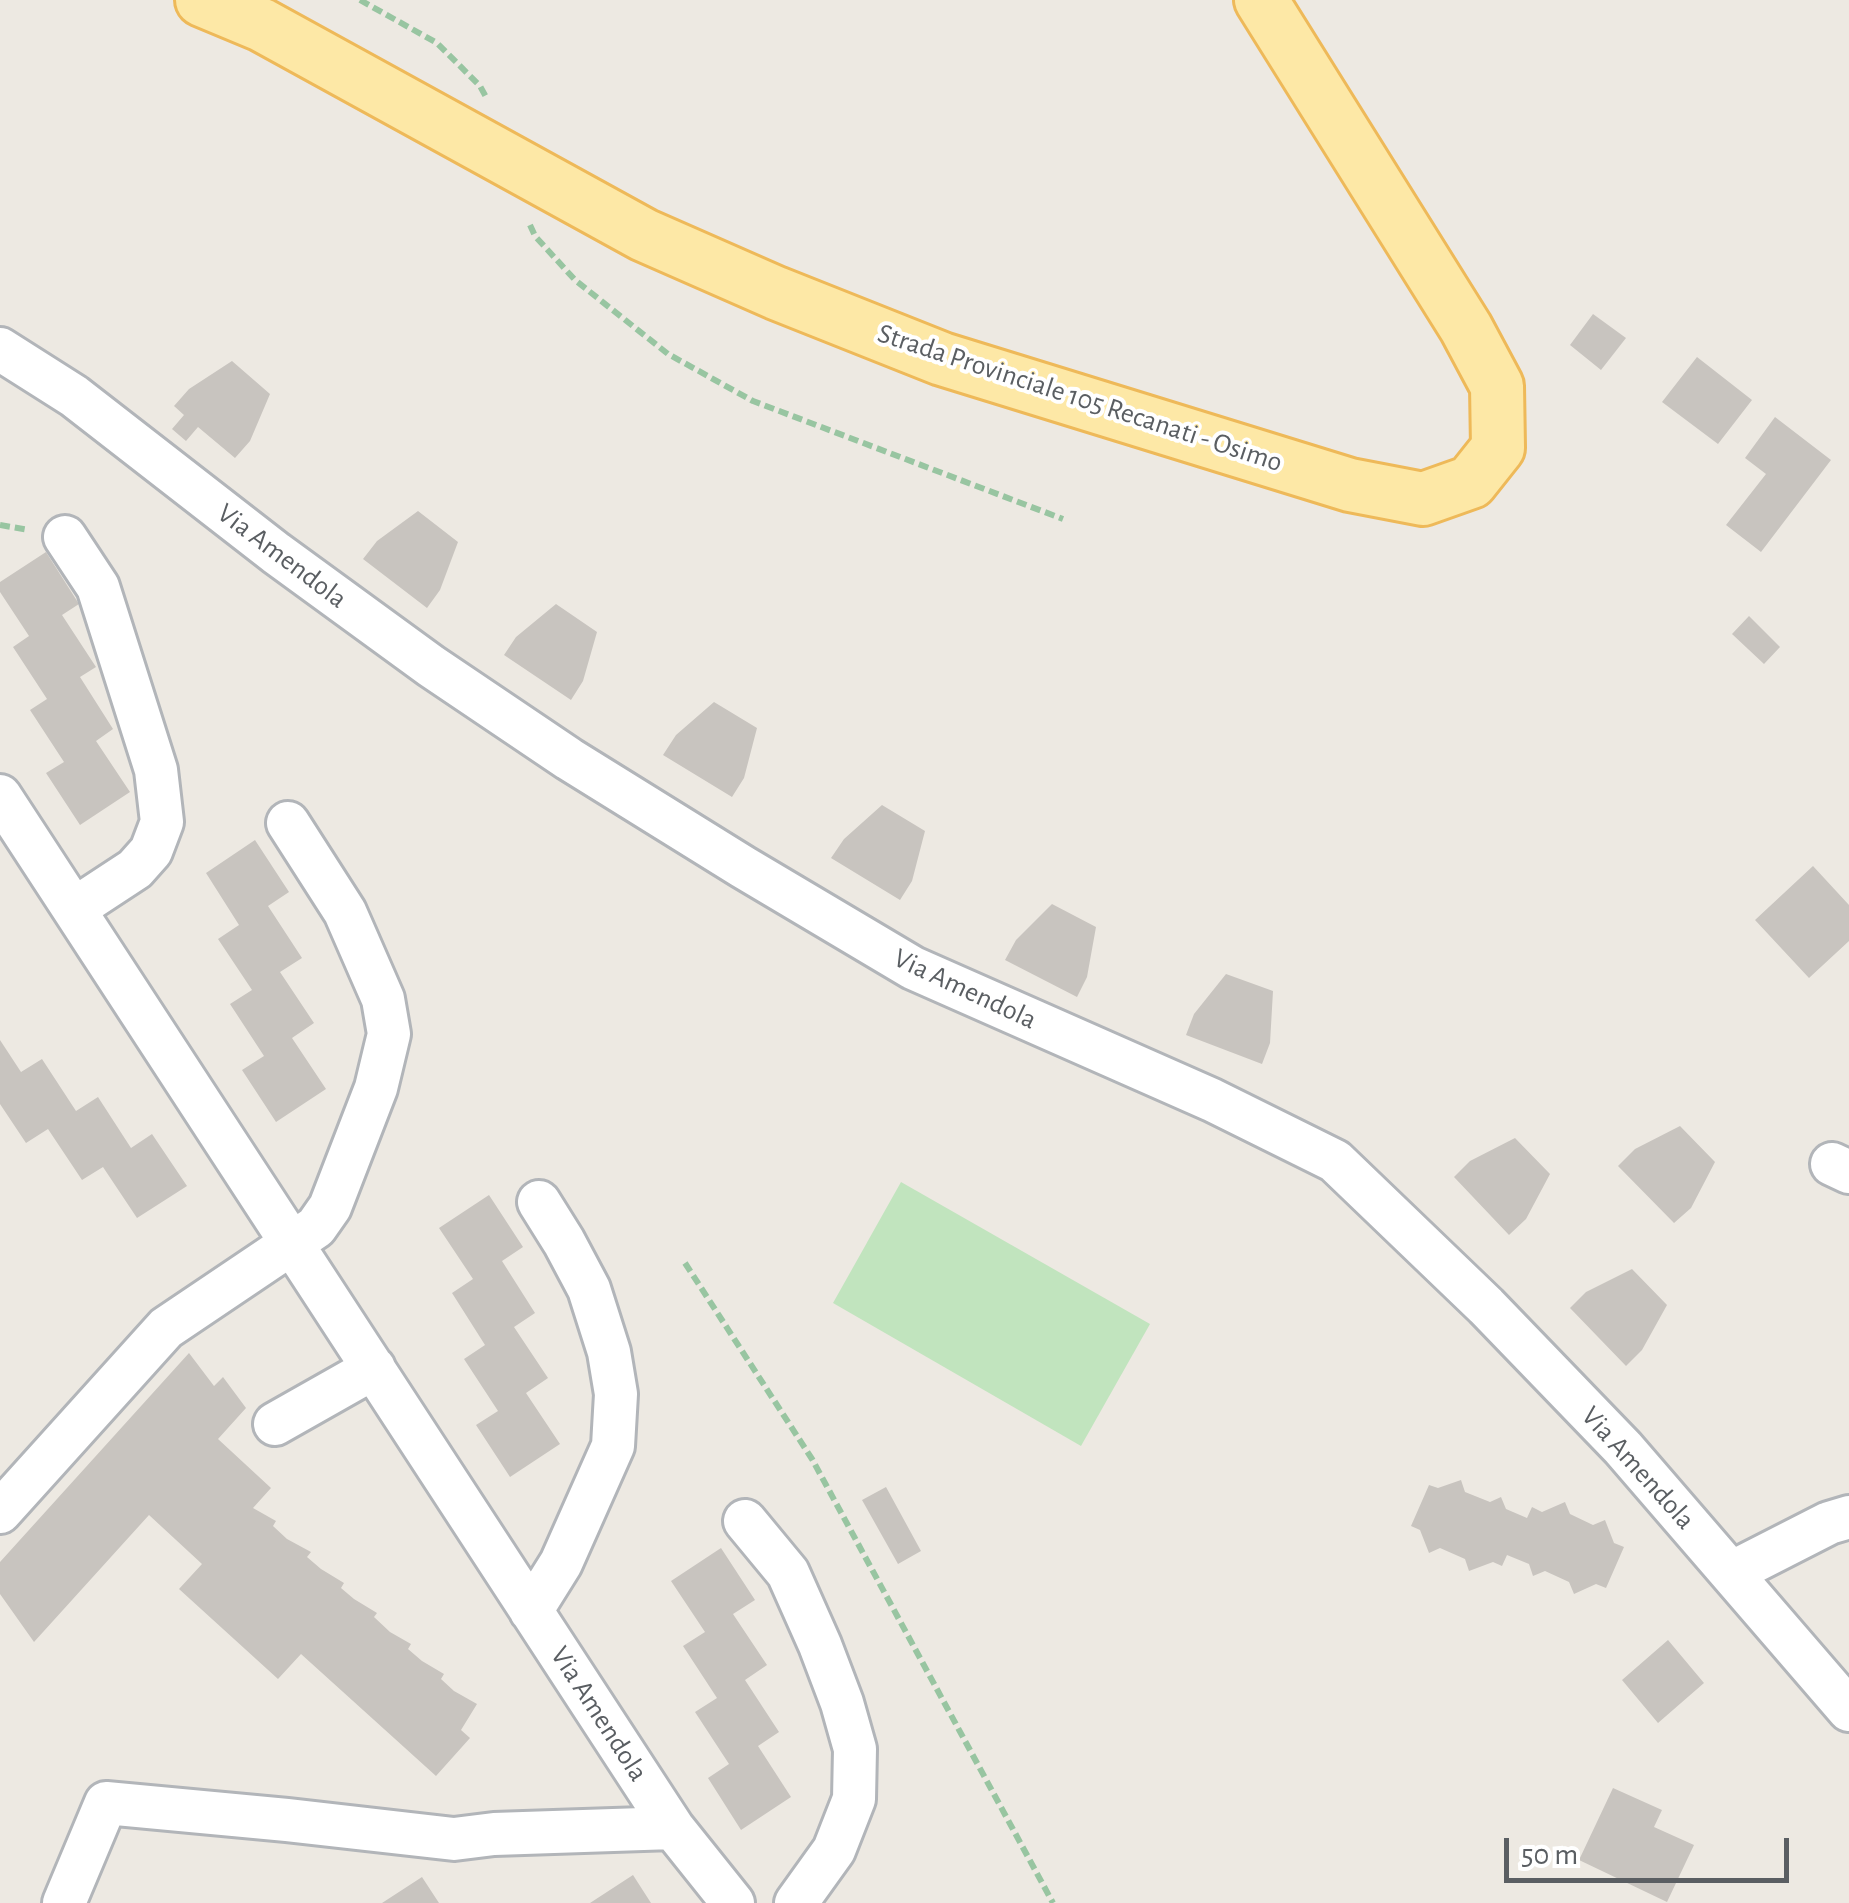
<!DOCTYPE html>
<html>
<head>
<meta charset="utf-8">
<style>
  body { margin:0 }
  #map { position:relative; width:1849px; height:1903px; overflow:hidden; background:#ede9e2; font-family:"Alegreya Sans",sans-serif }
  canvas { display:block }
  .scale { position:absolute; left:1504px; top:1838px; width:285px; height:45px; box-sizing:border-box; border:5px solid #5a5e62; border-top:0; padding-left:12px; font-size:30px; line-height:35px; white-space:nowrap; color:#5a5e62; -webkit-text-stroke:8px #fff; paint-order:stroke }
</style>
</head>
<body>
<div id="map">
<canvas width="1849" height="1903"></canvas>
<div class="scale">50 m</div>
</div>
<script>
const context = document.querySelector('canvas').getContext('2d');
context.lineJoin = 'round';
function fill(path, color) {
  context.fillStyle = color;
  context.fill(path, 'evenodd');
}
function poly(rows) {
  const path = new Path2D();
  for (const r of rows) {
    path.moveTo(r[0], r[1]);
    for (let i = 2; i < r.length; i += 2) path.lineTo(r[i], r[i + 1]);
  }
  return path;
}
function strokePath(path, color, width, dash) {
  context.strokeStyle = color;
  context.lineWidth = width;
  context.lineCap = dash ? 'butt' : 'round';
  context.setLineDash(dash || []);
  context.stroke(path);
}
function write(font, color, halo, rows, align = 'center') {
  context.font = font + ' "Alegreya Sans",sans-serif';
  context.lineWidth = 8;
  context.setLineDash([]);
  context.textBaseline = 'middle';
  context.strokeStyle = halo;
  context.fillStyle = color;
  for (const [text, x, y, turn = 0] of rows) {
    context.save();
    context.translate(x, y);
    context.rotate((+turn || 0) * Math.PI / 180);
    context.textAlign = isNaN(turn) ? turn : align;
    if (halo) context.strokeText(text, 0, 0);
    context.fillText(text, 0, 0);
    context.restore();
  }
}
fill(poly([
  [901,1182,1150,1324,1081,1446,833,1303]
]), '#c1e4be');
fill(poly([
  [1593,314,1626,338,1601,370,1570,345],
  [1697,357,1752,400,1718,444,1662,402],
  [232,361,270,394,250,441,235,458,198,427,186,441,172,429,184,415,174,406,189,389],
  [1775,417,1831,460,1761,552,1726,525,1766,474,1745,458],
  [418,511,458,542,440,590,427,608,363,559,377,541],
  [46,552,79,604,62,615,96,667,80,677,113,729,96,741,130,792,80,825,46,773,64,762,30,710,47,699,13,647,29,636,0,592,0,582],
  [556,604,597,632,583,681,571,700,504,655,516,637],
  [1749,616,1780,647,1764,664,1732,634],
  [714,702,757,728,744,778,732,797,663,755,676,735],
  [882,805,925,831,912,881,900,900,831,858,844,839],
  [255,840,289,892,268,906,302,958,280,972,314,1023,292,1038,326,1089,276,1122,242,1070,264,1056,230,1004,252,990,218,939,239,925,206,873],
  [1813,866,1849,905,1849,941,1809,978,1755,920],
  [1052,904,1096,927,1087,977,1077,997,1005,960,1016,940],
  [1226,974,1273,991,1270,1043,1262,1064,1186,1035,1194,1014],
  [0,1040,21,1072,42,1059,76,1111,98,1097,131,1148,152,1134,187,1186,137,1218,103,1167,82,1180,48,1129,26,1143,0,1104],
  [1680,1126,1715,1162,1691,1208,1674,1223,1618,1166,1635,1149],
  [1515,1138,1550,1174,1526,1219,1509,1235,1454,1177,1470,1161],
  [489,1195,523,1247,502,1261,535,1313,514,1327,548,1378,526,1393,560,1444,510,1477,476,1425,498,1411,464,1359,485,1345,452,1293,473,1279,439,1228],
  [1632,1269,1667,1305,1642,1350,1626,1366,1570,1308,1586,1292],
  [189,1353,214,1386,223,1377,246,1408,218,1439,271,1488,253,1508,276,1521,273,1526,287,1539,311,1552,307,1557,321,1569,344,1583,341,1588,354,1599,377,1613,374,1617,390,1632,411,1644,408,1649,422,1661,444,1674,441,1679,454,1691,477,1704,461,1730,470,1738,436,1776,301,1654,278,1679,179,1589,202,1564,149,1515,34,1642,0,1594,0,1562],
  [1461,1480,1465,1492,1490,1502,1501,1497,1506,1509,1527,1518,1532,1507,1542,1512,1565,1502,1570,1514,1593,1525,1605,1520,1614,1543,1624,1547,1606,1588,1596,1584,1574,1594,1569,1582,1545,1571,1533,1576,1529,1564,1507,1555,1502,1566,1493,1562,1469,1571,1465,1559,1440,1548,1429,1553,1420,1530,1411,1526,1429,1485,1438,1488],
  [886,1487,921,1551,898,1564,862,1500],
  [721,1548,755,1600,733,1614,767,1665,745,1680,779,1732,758,1746,791,1797,741,1830,708,1778,729,1764,695,1712,717,1698,683,1646,705,1632,671,1581],
  [1668,1640,1704,1683,1658,1723,1622,1680],
  [1613,1788,1662,1810,1654,1827,1694,1845,1667,1902,1579,1860],
  [633,1875,651,1903,590,1903],
  [422,1877,439,1903,382,1903]
]), '#c8c4bf');
const minor = poly([
  [0,349,74,396,276,553,431,666,569,759,743,867,913,968,1212,1100,1335,1161,1486,1306,1623,1448,1849,1710],
  [65,537,98,587,156,770,162,822,151,851,135,869,74,909],
  [0,796,673,1828,733,1903],
  [1832,1164,1849,1172],
  [275,1424,374,1368],
  [0,1512,166,1328,316,1227,330,1207,376,1088,389,1034,383,999,345,912,288,823],
  [745,1521,788,1573,820,1645,842,1703,855,1749,854,1799,834,1850,796,1903],
  [1731,1573,1829,1523,1849,1517],
  [531,1611,561,1563,613,1446,616,1394,609,1352,589,1289,564,1242,539,1202],
  [64,1903,106,1803,287,1820,454,1839,494,1834,673,1828]
]);
const major = poly([
  [202,0,262,25,644,235,776,293,942,359,1350,485,1423,499,1471,482,1498,448,1497,386,1466,328,1261,0]
]);
strokePath(minor, '#b2b5b9', 48);
strokePath(major, '#eeb959', 58);
strokePath(poly([
  [360,0,437,43,480,86,486,97],
  [530,225,535,236,575,280,668,354,753,401,1063,519],
  [0,525,29,530],
  [685,1263,812,1459,1053,1903]
]), '#98c5a1', 6, [10, 5]);
strokePath(minor, '#fff', 42);
strokePath(major, '#fde8a6', 52);
write('28px', '#5a5e62', '#fff', [
  ["Strada Provinciale 105 Recanati - Osimo",1080,398,18],
  ["Via Amendola",282,556,37],
  ["Via Amendola",965,989,25],
  ["Via Amendola",1638,1468,48],
  ["Via Amendola",599,1714,57]
]);
</script>
</body>
</html>
